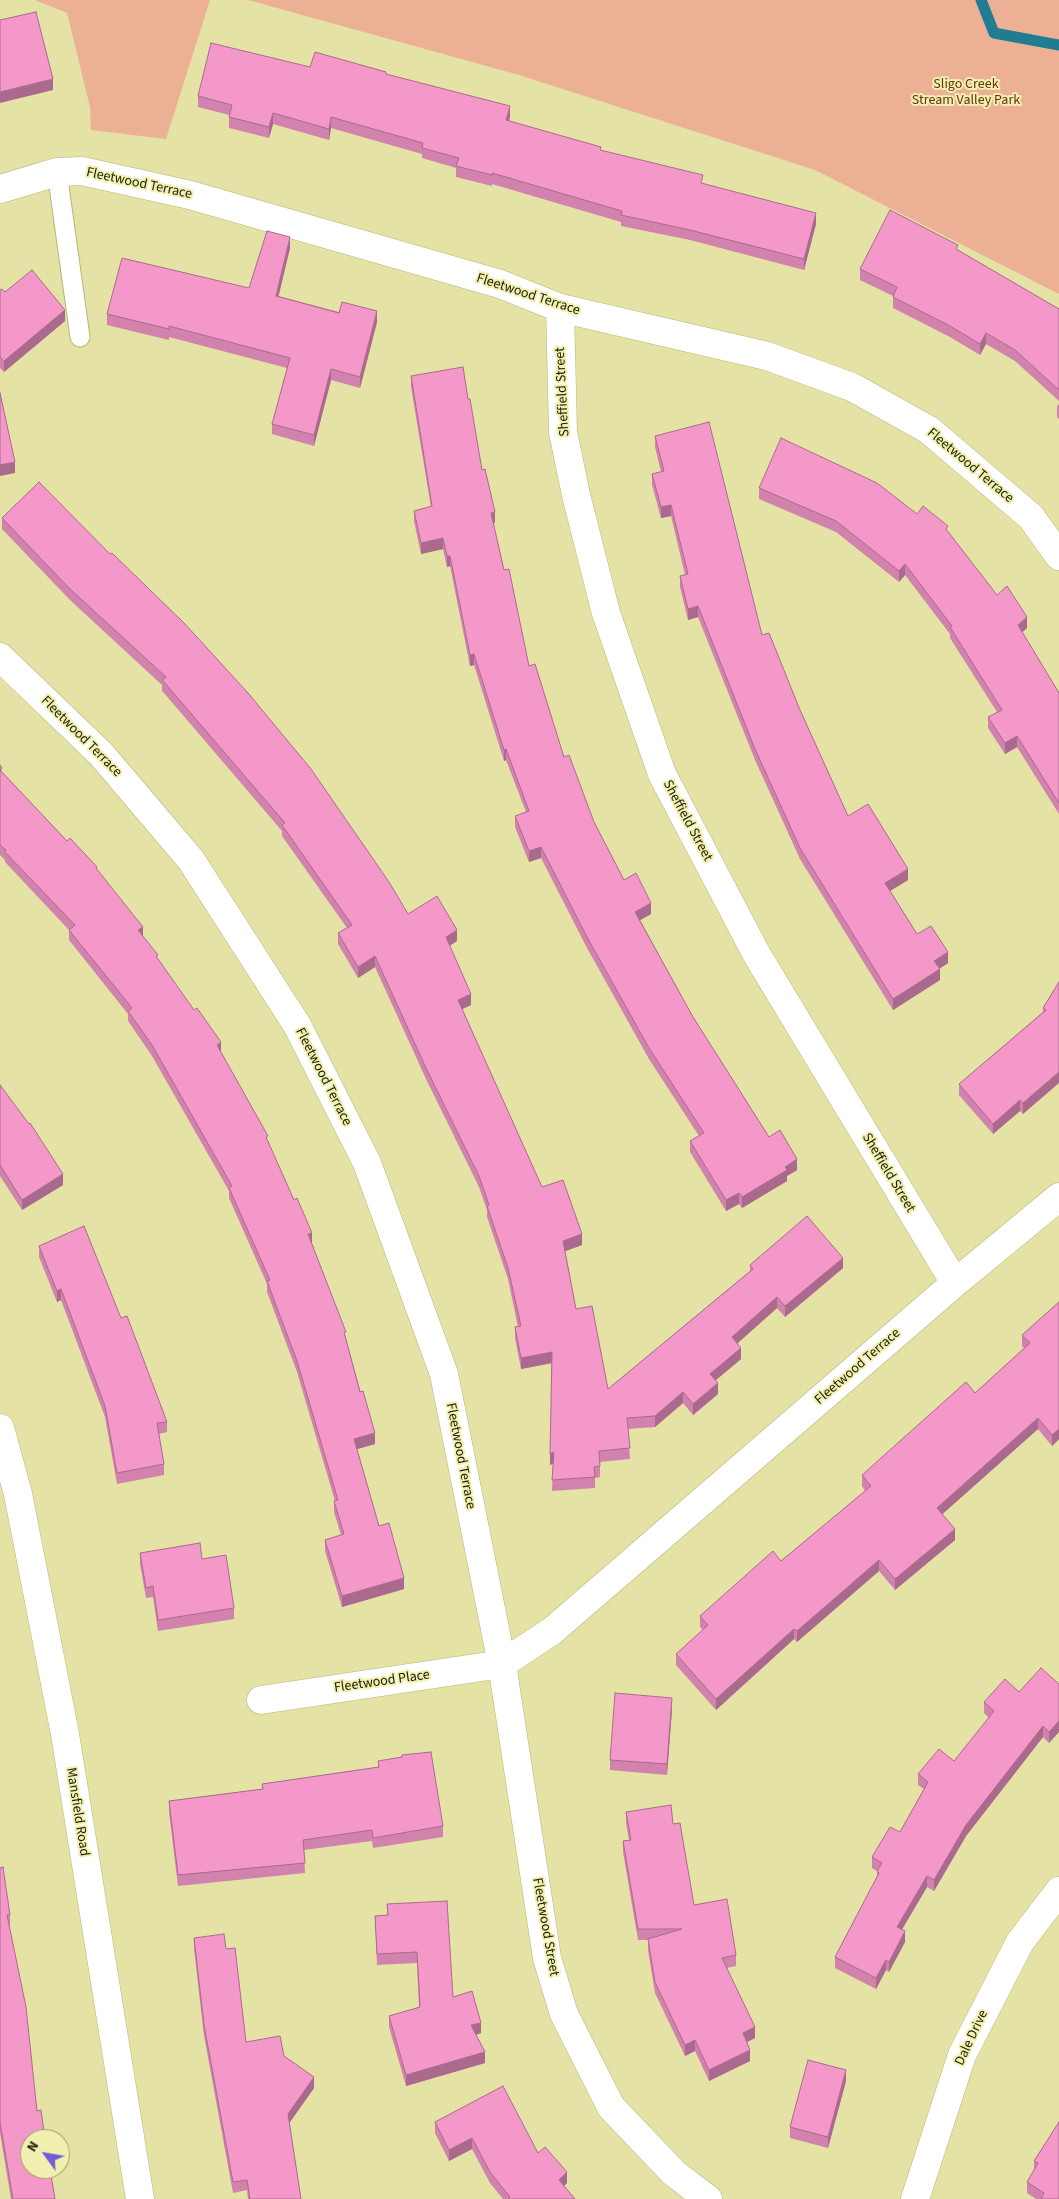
<!DOCTYPE html>
<html>
<head>
<meta charset="utf-8">
<style>
  body { margin:0 }
  #map { position:relative; width:1059px; height:2199px; overflow:hidden; background:#e4e2a4; font-family:"Source Sans 3",sans-serif }
  canvas { display:block }
  .north { position:absolute; left:20px; top:2129px; width:50px; height:50px; box-sizing:border-box; background:#f1f0b1; border:1px solid #9d9c6c; border-radius:50%; rotate:302deg; font-size:14px; font-weight:700; line-height:20px; text-align:center; color:#1e1d05 }
  .north::after { content:''; display:block; margin:auto; width:18px; height:22px; background:#715dd7; clip-path:polygon(50% 0,100% 100%,50% 72%,0 100%) }
</style>
</head>
<body>
<div id="map">
<canvas width="1059" height="2199"></canvas>
<div class="north">N</div>
</div>
<script>
const context = document.querySelector('canvas').getContext('2d');
context.lineJoin = 'round';
function fill(path, color) {
  context.fillStyle = color;
  context.fill(path, 'evenodd');
}
function poly(rows) {
  const path = new Path2D();
  for (const r of rows) {
    path.moveTo(r[0], r[1]);
    for (let i = 2; i < r.length; i += 2) path.lineTo(r[i], r[i + 1]);
  }
  return path;
}
function strokePath(path, color, width, dash) {
  context.strokeStyle = color;
  context.lineWidth = width;
  context.lineCap = dash ? 'butt' : 'round';
  context.setLineDash(dash || []);
  context.stroke(path);
}
function write(font, color, halo, rows, align = 'center') {
  context.font = font + ' "Source Sans 3",sans-serif';
  context.lineWidth = 4;
  context.setLineDash([]);
  context.textBaseline = 'middle';
  context.strokeStyle = halo;
  context.fillStyle = color;
  for (const [text, x, y, turn = 0] of rows) {
    context.save();
    context.translate(x, y);
    context.rotate((+turn || 0) * Math.PI / 180);
    context.textAlign = isNaN(turn) ? turn : align;
    if (halo) context.strokeText(text, 0, 0);
    context.fillText(text, 0, 0);
    context.restore();
  }
}
fill(poly([
  [35,0,210,0,166,139,91,130,90,107,67,13],
  [248,0,1059,0,1059,294,815,170,519,75]
]), '#ecb195');
strokePath(poly([
  [981,0,994,33,1059,45]
]), '#207c93', 11);
const lane = poly([
  [57,172,80,337]
]);
const street = poly([
  [0,189,57,172,82,171,190,195,500,284,560,308,767,356,852,387,929,430,1031,517,1059,556],
  [560,308,563,432,576,495,606,613,662,774,757,955,955,1283],
  [0,657,101,754,191,860,297,1025,367,1163,444,1374,502,1664,547,1958,564,2014,611,2107,674,2173,708,2199],
  [0,1428,18,1494,65,1734,140,2199],
  [261,1700,502,1664,552,1631,955,1283,1059,1197]
]);
const secondary = poly([
  [915,2199,962,2055,1020,1942,1059,1891]
]);
strokePath(lane, '#b8b67a', 21);
strokePath(street, '#b8b67a', 29);
strokePath(secondary, '#b8b67a', 29);
strokePath(lane, '#fff', 19);
strokePath(street, '#fff', 28);
strokePath(secondary, '#fff', 28);
fill(poly([
  [310,67,386,74,510,117,509,121,703,183,816,224,804,270,690,240,621,226,621,222,492,184,492,186,456,177,456,168,422,158,422,154,331,128,329,140,273,124,269,138,229,128,229,115,198,107,198,96],
  [290,248,278,296,377,322,360,388,331,380,314,446,272,434,272,424,287,368,169,337,169,340,107,325,107,314,249,288],
  [958,250,1059,309,1059,401,1015,361,986,344,980,355,950,337,893,308,893,296,860,280,860,269],
  [0,290,65,321,4,372,0,368],
  [411,376,468,399,482,470,495,523,493,523,504,570,529,666,564,757,594,822,624,880,651,914,640,920,693,1017,769,1137,797,1170,787,1176,787,1181,742,1208,739,1204,726,1211,690,1152,690,1141,699,1136,649,1059,587,948,541,858,529,862,515,827,515,816,526,812,506,760,504,761,474,665,470,666,450,566,447,567,443,549,421,554,414,521,414,511,431,507,411,387],
  [1059,404,1059,419,1057,417,1057,406],
  [655,436,762,635,800,710,848,816,908,880,890,891,917,934,948,963,939,969,940,980,893,1010,800,859,755,760,698,617,688,620,680,587,680,576,685,575,671,516,661,518,652,485,652,474,661,472,655,447],
  [39,482,408,914,457,941,449,946,471,1005,462,1009,542,1187,582,1245,565,1251,576,1309,608,1389,750,1271,750,1265,843,1268,785,1317,777,1308,738,1343,741,1359,716,1380,718,1394,693,1415,683,1403,655,1427,628,1429,630,1459,600,1462,600,1477,595,1478,595,1488,552,1491,553,1464,550,1465,552,1363,521,1369,515,1338,515,1327,518,1327,508,1279,487,1217,487,1210,479,1187,426,1079,375,967,358,978,338,944,338,933,347,928,282,836,282,831,164,693,162,691,162,685,70,600,2,529,2,518],
  [759,488,917,514,948,532,997,595,1027,628,1022,632,1059,693,1059,814,1017,747,1005,754,988,728,988,717,997,712,950,638,950,634,905,575,899,582,836,532,759,499],
  [0,765,2,772,67,841,97,870,221,1052,268,1142,312,1243,346,1339,375,1444,357,1449,379,1526,404,1589,342,1607,325,1551,325,1540,341,1535,334,1512,334,1501,335,1501,297,1372,267,1292,267,1284,229,1198,229,1191,152,1056,128,1021,128,1014,69,940,69,930,5,862,5,860,0,855],
  [1059,982,1023,1114,1020,1111,993,1134,959,1095,959,1084,1043,1012,1043,1008],
  [0,1085,63,1185,22,1210,0,1176],
  [39,1246,121,1318,167,1422,167,1432,159,1434,164,1464,164,1475,117,1484,105,1417,61,1300,57,1302,39,1257],
  [1059,1302,1059,1439,1052,1446,1038,1429,942,1514,955,1540,895,1590,879,1571,797,1642,794,1639,716,1710,676,1665,676,1654,703,1630,700,1627,700,1616,781,1561,865,1491,862,1486,862,1475,975,1393,1024,1348,1022,1346,1022,1335],
  [140,1553,234,1608,234,1619,158,1631,153,1597,146,1598,140,1564],
  [1059,1684,1059,1732,1049,1743,1043,1737,966,1836,934,1891,927,1887,902,1929,905,1942,889,1972,886,1970,876,1989,835,1968,835,1957,877,1877,877,1871,872,1868,872,1857,900,1832,924,1789,918,1785,918,1774,954,1761,989,1718,984,1713,984,1702,1019,1692],
  [672,1709,667,1775,610,1770,610,1760],
  [378,1761,443,1826,443,1837,373,1848,372,1841,304,1850,305,1873,178,1886,169,1812,169,1801,262,1789,262,1784,378,1767],
  [626,1812,673,1824,694,1905,736,1955,736,1966,727,1968,755,2038,747,2042,750,2061,709,2081,695,2051,685,2056,655,1993,648,1950,648,1940,638,1940,623,1852,623,1841,629,1840,626,1823],
  [0,1868,10,1915,10,1926,9,1926,37,2111,55,2199,11,2199,0,2133],
  [387,1904,453,1997,481,2033,476,2035,485,2063,406,2086,389,2027,389,2016,419,2007,417,1963,377,1965,375,1916,387,1915],
  [194,1938,226,1949,246,2042,284,2056,314,2088,289,2123,301,2199,248,2199,247,2190,233,2193,204,2036,194,1949],
  [846,2081,828,2148,790,2138,790,2127],
  [435,2122,538,2153,567,2183,564,2186,575,2199,503,2199,490,2183,472,2149,449,2161,435,2133],
  [1059,2122,1059,2199,1036,2199,1027,2193,1027,2182,1034,2170,1034,2161]
]), '#d183ad');
fill(poly([
  [53,79,53,90,0,103,0,92],
  [510,106,510,117,506,131,506,120],
  [273,113,273,124,269,138,269,127],
  [331,117,331,128,329,140,329,129],
  [816,213,816,224,804,270,804,259],
  [290,237,290,248,276,307,276,296],
  [65,310,65,321,4,372,4,361],
  [377,311,377,322,360,388,360,377],
  [986,333,986,344,980,355,980,344],
  [331,369,331,380,314,446,314,435],
  [15,462,15,473,0,476,0,465],
  [671,505,671,516,661,518,661,507],
  [495,512,495,523,491,524,491,513],
  [443,538,443,549,421,554,421,543],
  [447,556,450,556,450,566,447,567],
  [905,564,905,575,899,582,899,571],
  [698,606,698,617,688,620,688,609],
  [1027,617,1027,628,1018,636,1018,625],
  [474,654,474,665,470,666,470,655],
  [1017,736,1017,747,1005,754,1005,743],
  [506,749,506,760,504,761,504,750],
  [541,847,541,858,529,862,529,851],
  [908,869,908,880,885,894,885,883],
  [651,903,651,914,635,923,635,912],
  [143,927,143,938,138,930],
  [457,930,457,941,446,948,446,937],
  [948,952,948,963,934,972,934,961],
  [375,956,375,967,358,978,358,967],
  [940,969,940,980,893,1010,893,999],
  [471,994,471,1005,458,1011,458,1000],
  [221,1042,221,1053,217,1045],
  [1059,1072,1059,1083,1023,1114,1023,1103],
  [1020,1100,1020,1111,993,1134,993,1124],
  [797,1159,797,1170,787,1176,787,1181,742,1208,742,1197,785,1167],
  [63,1174,63,1185,22,1210,22,1200],
  [739,1193,739,1204,726,1211,726,1200],
  [312,1233,312,1244,308,1234],
  [582,1234,582,1245,563,1252,563,1241],
  [843,1258,843,1268,785,1317,785,1306],
  [61,1289,61,1300,57,1302,57,1291],
  [777,1297,777,1308,732,1348,732,1337],
  [741,1348,741,1359,710,1385,710,1374],
  [552,1352,552,1363,521,1369,521,1358],
  [718,1383,718,1394,693,1415,693,1404],
  [683,1392,683,1403,655,1427,655,1416],
  [1038,1418,1038,1429,937,1519,937,1508],
  [1059,1429,1059,1439,1052,1446,1052,1435],
  [375,1433,375,1444,354,1450,354,1439],
  [554,1452,554,1463,550,1465,550,1454],
  [955,1529,955,1540,895,1590,895,1579],
  [879,1560,879,1571,797,1642,797,1631],
  [404,1578,404,1589,342,1607,342,1596],
  [794,1629,794,1639,716,1710,716,1699],
  [672,1698,672,1709,667,1775,667,1764],
  [1059,1721,1059,1732,1049,1743,1049,1732],
  [1043,1726,1043,1737,966,1836,934,1891,934,1880,966,1825],
  [927,1876,927,1887,897,1938,897,1927],
  [905,1931,905,1942,889,1972,889,1962],
  [886,1960,886,1970,876,1989,876,1978],
  [481,2023,481,2033,471,2036,471,2025],
  [755,2027,755,2038,743,2044,743,2033],
  [695,2040,695,2051,685,2056,685,2045],
  [750,2050,750,2061,709,2081,709,2070],
  [485,2052,485,2063,406,2086,406,2075],
  [846,2070,846,2081,828,2148,828,2137],
  [314,2077,314,2088,288,2125,288,2114],
  [472,2138,472,2149,449,2161,449,2150],
  [567,2172,567,2183,559,2191,559,2180]
]), '#aa6a8d');
const building = poly([
  [36,12,53,79,0,92,0,20,36,12],
  [211,43,310,67,315,52,386,72,386,74,510,106,506,120,601,147,600,150,703,175,701,183,816,213,804,259,690,230,621,215,622,211,492,173,492,175,456,166,459,158,422,148,423,143,331,117,329,129,273,113,269,127,229,117,232,105,198,96,211,43],
  [890,210,958,245,956,249,1059,309,1059,390,1015,350,986,333,980,344,950,326,893,297,897,287,860,269,890,210],
  [267,231,290,237,276,296,339,313,342,302,377,311,360,377,331,369,314,435,272,424,290,358,169,326,169,329,107,314,122,258,249,288,267,231],
  [32,270,65,310,4,361,0,357,0,290,2,289,5,292,32,270],
  [463,367,468,399,470,399,482,470,485,469,495,512,491,513,504,570,509,569,529,666,535,664,564,757,569,755,594,822,624,880,636,873,651,903,635,912,693,1017,769,1137,780,1130,797,1159,785,1167,787,1170,742,1197,739,1193,726,1200,690,1141,704,1133,649,1048,587,937,541,847,529,851,515,816,529,811,506,749,504,750,474,654,470,655,450,556,447,556,443,538,421,543,414,511,432,506,411,376,463,367],
  [0,393,15,462,0,465,0,393],
  [709,422,762,635,769,633,800,710,848,816,868,804,908,869,885,883,917,934,931,926,948,952,934,961,940,969,893,999,800,848,755,749,698,606,688,609,680,576,688,574,671,505,661,507,652,474,664,471,655,436,709,422],
  [781,438,877,483,917,514,923,506,948,526,946,529,997,595,1007,586,1027,617,1018,625,1059,693,1059,803,1017,736,1005,743,988,717,1002,710,950,627,952,626,905,564,899,571,836,521,759,488,781,438],
  [39,482,110,554,112,553,185,624,248,693,311,769,389,882,408,914,437,896,457,930,446,937,471,994,458,1000,542,1187,563,1180,582,1234,563,1241,576,1309,592,1306,608,1389,753,1269,750,1265,807,1216,843,1258,785,1306,777,1297,732,1337,741,1348,710,1374,718,1383,693,1404,683,1392,655,1416,627,1418,630,1448,599,1451,600,1466,594,1467,595,1477,552,1480,554,1452,550,1454,552,1352,521,1358,515,1327,521,1326,508,1268,487,1206,489,1205,479,1176,426,1068,375,956,358,967,338,933,352,925,282,825,285,823,164,682,162,680,166,677,70,589,2,518,39,482],
  [0,765,2,768,0,770,67,841,70,838,97,867,96,868,143,927,138,930,158,955,156,956,194,1010,197,1008,221,1042,217,1045,268,1136,266,1137,294,1200,297,1198,312,1233,308,1234,346,1332,344,1332,360,1392,363,1391,375,1433,354,1439,379,1526,389,1523,404,1578,342,1596,325,1540,344,1534,334,1501,338,1500,297,1361,267,1281,270,1280,229,1188,232,1186,152,1045,128,1011,132,1008,69,930,75,925,5,852,6,850,0,845,0,765],
  [1059,982,1059,1072,1023,1103,1020,1100,993,1124,959,1084,1046,1010,1043,1008,1059,982],
  [0,1085,29,1124,30,1123,63,1174,22,1200,0,1165,0,1085],
  [84,1226,121,1318,127,1316,167,1422,157,1423,164,1464,117,1473,105,1406,61,1289,57,1291,39,1246,84,1226],
  [1059,1302,1059,1429,1052,1435,1038,1418,937,1508,955,1529,895,1579,879,1560,797,1631,794,1629,716,1699,676,1654,708,1625,700,1616,773,1551,781,1561,871,1486,862,1475,966,1382,975,1393,1030,1343,1022,1335,1059,1302],
  [200,1543,202,1559,226,1555,234,1608,158,1620,153,1586,146,1588,140,1553,200,1543],
  [1041,1668,1059,1684,1059,1721,1049,1732,1043,1726,966,1825,934,1880,927,1876,897,1927,905,1931,889,1962,886,1960,876,1978,835,1957,879,1873,877,1871,882,1863,872,1857,890,1827,900,1832,928,1782,918,1774,939,1749,954,1761,994,1711,984,1702,1005,1679,1019,1692,1041,1668],
  [615,1693,672,1698,667,1764,610,1760,615,1693],
  [431,1752,443,1826,373,1838,372,1830,303,1840,305,1863,178,1875,169,1801,263,1789,262,1784,379,1767,378,1761,402,1757,402,1755,431,1752],
  [671,1805,673,1824,680,1823,694,1905,727,1899,736,1955,722,1958,755,2027,743,2033,750,2050,709,2070,695,2040,685,2045,655,1982,648,1939,682,1929,638,1929,623,1841,631,1840,626,1812,671,1805],
  [3,1867,10,1915,7,1915,26,2007,37,2111,41,2110,45,2139,30,2139,30,2169,50,2169,55,2199,13,2199,0,2122,0,1868,3,1867],
  [447,1901,453,1997,472,1991,481,2023,471,2025,485,2052,406,2075,389,2016,420,2007,417,1952,377,1954,375,1916,388,1915,387,1904,447,1901],
  [224,1934,226,1949,235,1948,246,2042,280,2036,284,2056,314,2077,288,2114,301,2199,250,2199,247,2180,233,2182,204,2025,194,1938,224,1934],
  [808,2060,846,2070,828,2137,790,2127,808,2060],
  [503,2086,538,2153,545,2147,567,2172,559,2180,575,2199,508,2199,510,2197,490,2172,472,2138,449,2150,435,2122,503,2086],
  [1059,2122,1059,2199,1041,2199,1044,2193,1027,2182,1038,2163,1034,2161,1059,2122]
]);
fill(building, '#f398c9');
strokePath(building, '#aa6a8d', 1);
write('14px', '#6a3111', '#f1f0b1', [
  ["Sligo Creek",966,85],
  ["Stream Valley Park",966,101]
]);
write('14px', '#1e1d05', '#f1f0b1', [
  ["Fleetwood Terrace",139,184,12],
  ["Fleetwood Terrace",528,295,18],
  ["Sheffield Street",563,392,-93],
  ["Fleetwood Terrace",970,466,40],
  ["Fleetwood Terrace",81,737,45],
  ["Sheffield Street",687,821,62],
  ["Fleetwood Terrace",323,1077,63],
  ["Sheffield Street",888,1173,59],
  ["Fleetwood Terrace",858,1367,-41],
  ["Fleetwood Terrace",460,1456,79],
  ["Fleetwood Place",382,1682,-8],
  ["Mansfield Road",77,1812,81],
  ["Fleetwood Street",545,1927,80],
  ["Dale Drive",972,2038,-65]
]);
</script>
</body>
</html>
